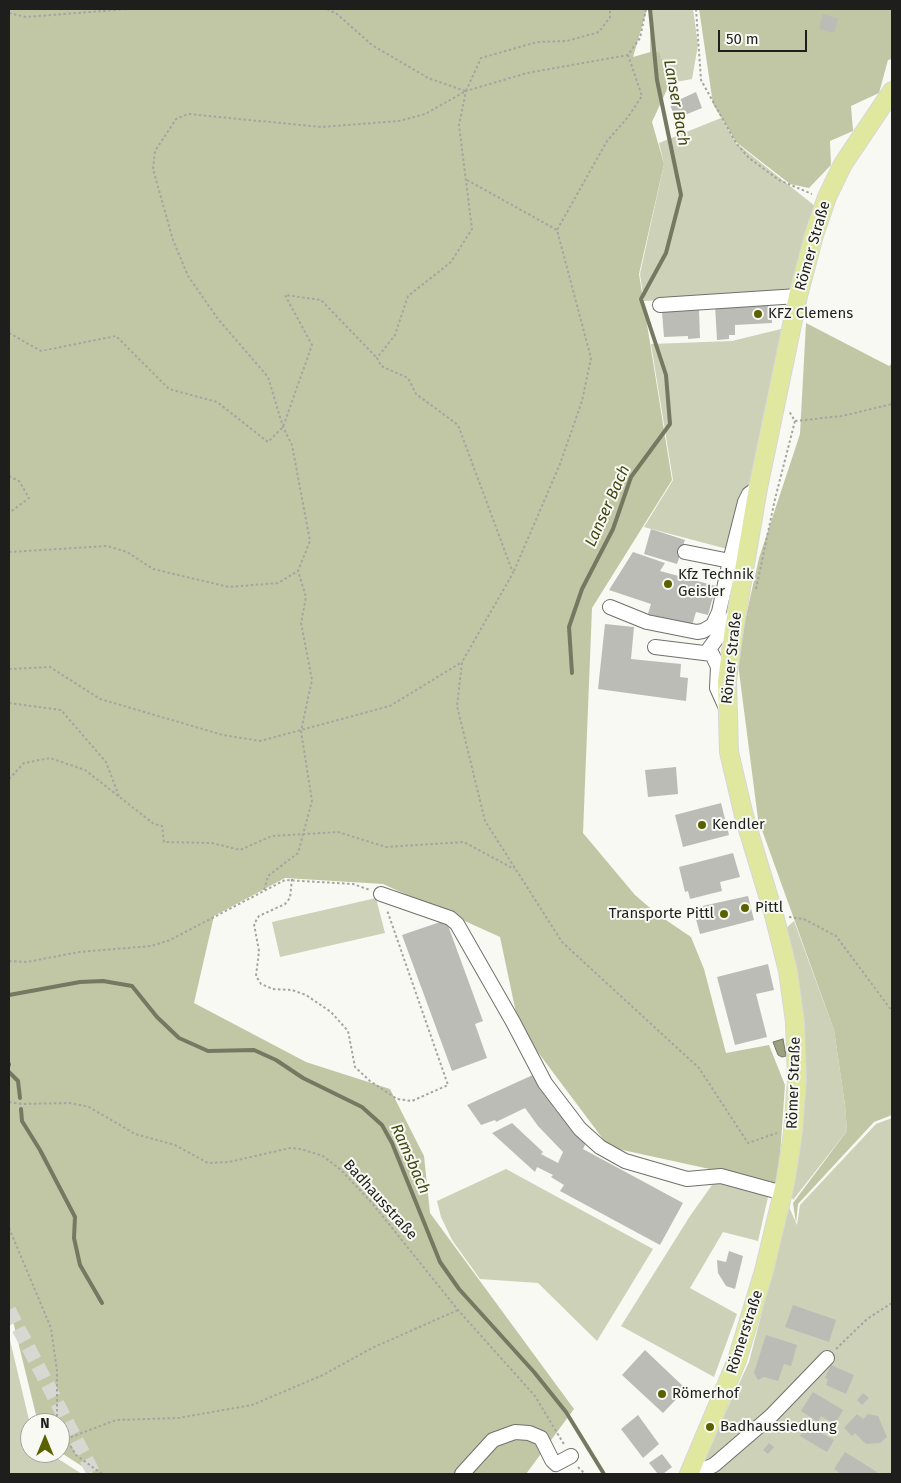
<!DOCTYPE html>
<html>
<head>
<meta charset="utf-8">
<style>
  body { margin:0 }
  #map { position:relative; width:901px; height:1483px; overflow:hidden; background:#f8f9f2; font-family:"Fira Sans",sans-serif }
  canvas { display:block }
  .frame { position:absolute; inset:0; border:10px solid #1e1f1d; pointer-events:none }
  .north { position:absolute; left:20px; top:1413px; width:50px; height:50px; box-sizing:border-box; background:#f8f9f2; border:1px solid #a1a29d; border-radius:50%; rotate:0deg; font-size:14px; font-weight:700; line-height:20px; text-align:center; color:#1e1f1d }
  .north::after { content:''; display:block; margin:auto; width:18px; height:22px; background:#5a6200; clip-path:polygon(50% 0,100% 100%,50% 72%,0 100%) }
  .scale { position:absolute; left:718px; top:30px; width:89px; height:22px; box-sizing:border-box; border:2px solid #1e1f1d; border-top:0; padding-left:6px; font-size:15px; line-height:18px; white-space:nowrap; color:#1e1f1d; -webkit-text-stroke:4px #f8f9f2; paint-order:stroke }
</style>
</head>
<body>
<div id="map">
<canvas width="901" height="1483"></canvas>
<div class="frame"></div>
<div class="north">N</div>
<div class="scale">50 m</div>
</div>
<script>
const context = document.querySelector('canvas').getContext('2d');
context.lineJoin = 'round';
function fill(path, color) {
  context.fillStyle = color;
  context.fill(path, 'evenodd');
}
function poly(rows) {
  const path = new Path2D();
  for (const r of rows) {
    path.moveTo(r[0], r[1]);
    for (let i = 2; i < r.length; i += 2) path.lineTo(r[i], r[i + 1]);
  }
  return path;
}
function strokePath(path, color, width, dash) {
  context.strokeStyle = color;
  context.lineWidth = width;
  context.lineCap = dash ? 'butt' : 'round';
  context.setLineDash(dash || []);
  context.stroke(path);
}
function write(font, color, halo, rows, align = 'center') {
  context.font = font + ' "Fira Sans",sans-serif';
  context.lineWidth = 4;
  context.setLineDash([]);
  context.textBaseline = 'middle';
  context.strokeStyle = halo;
  context.fillStyle = color;
  for (const [text, x, y, turn = 0] of rows) {
    context.save();
    context.translate(x, y);
    context.rotate((+turn || 0) * Math.PI / 180);
    context.textAlign = isNaN(turn) ? turn : align;
    if (halo) context.strokeText(text, 0, 0);
    context.fillText(text, 0, 0);
    context.restore();
  }
}
fill(poly([
  [650,9,693,9,698,45,692,79,670,83,660,53,650,53],
  [721,118,736,143,815,206,790,293,644,301,640,274,664,164,659,143],
  [781,329,744,531,731,550,644,527,673,480,651,344,732,341],
  [376,898,385,933,280,957,272,922],
  [794,921,834,1030,845,1105,847,1131,793,1200,790,1192,786,928],
  [892,1118,892,1474,697,1474,749,1362,789,1207,797,1225,800,1205,876,1124],
  [506,1169,653,1249,597,1341,538,1283,480,1279,452,1240,441,1217,437,1201],
  [720,1181,768,1197,758,1241,723,1232,690,1288,737,1314,714,1377,621,1326,690,1216,712,1185],
  [9,1336,30,1424,30,1453,49,1453,82,1474,9,1474]
]), '#ccd1b7');
fill(poly([
  [9,9,647,9,633,57,654,51,660,53,670,83,652,122,664,164,639,274,672,480,592,608,583,833,635,895,657,914,691,937,704,969,726,1053,769,1045,785,1085,778,1184,609,1147,519,1027,500,937,383,884,285,878,214,916,194,1003,306,1062,390,1089,424,1156,430,1213,574,1409,526,1474,94,1474,60,1452,60,1423,38,1423,9,1305],
  [699,9,892,9,892,59,888,60,879,93,851,106,853,131,830,141,831,165,809,188,790,184,736,142,713,104],
  [806,323,889,366,892,363,892,1115,874,1122,798,1204,796,1223,793,1203,847,1131,845,1105,834,1030,758,819,737,656,759,558,800,434]
]), '#c1c7a5');
const water = poly([
  [783,1039,786,1056,782,1057,778,1055,773,1042,783,1039]
]);
fill(water, '#9ba080');
strokePath(water, '#767962', 1);
strokePath(poly([
  [572,673,569,627,582,589,613,529,631,477,670,424,666,375,641,299,666,253,681,195,657,80,650,9],
  [9,995,80,982,103,981,132,986,157,1017,179,1038,208,1051,254,1050,276,1060,303,1078,362,1107,382,1125,392,1143,440,1262,459,1289,534,1372,566,1412,604,1474],
  [9,1064,9,1065],
  [9,1072,18,1081,20,1098],
  [21,1109,22,1121,40,1150,75,1217,74,1238,80,1265,102,1303]
]), '#767962', 4);
fill(poly([
  [823,14,838,18,834,33,819,29],
  [696,92,702,108,675,119,670,104],
  [771,301,772,323,735,325,735,335,729,335,729,339,717,340,715,305],
  [699,310,700,338,688,339,688,336,664,337,662,312],
  [651,529,685,540,677,564,644,554],
  [633,552,665,563,660,571,716,586,708,615,696,612,691,629,647,617,651,604,609,590],
  [605,624,634,627,631,659,681,664,680,677,688,678,686,701,598,689],
  [676,767,678,794,648,797,645,770],
  [721,803,729,835,683,847,675,815],
  [733,853,740,877,720,882,722,891,690,899,688,891,685,892,679,867],
  [748,896,754,920,700,934,693,908],
  [446,920,483,1021,475,1024,487,1058,452,1071,402,935],
  [768,964,774,990,756,994,767,1037,735,1045,717,977],
  [535,1074,554,1108,588,1139,583,1149,683,1203,660,1245,560,1191,564,1185,551,1177,553,1175,537,1167,535,1172,492,1133,512,1123,543,1152,541,1154,558,1163,563,1152,538,1126,525,1108,496,1122,495,1120,481,1125,467,1105],
  [729,1251,743,1256,735,1289,726,1286,718,1273,717,1260,726,1262],
  [793,1305,836,1320,829,1342,785,1327],
  [766,1335,797,1345,791,1366,784,1364,778,1381,764,1377,758,1380,754,1373],
  [645,1350,686,1389,663,1413,622,1375],
  [831,1365,854,1375,846,1394,826,1385,828,1379,825,1378],
  [813,1392,843,1410,835,1424,821,1416,818,1422,801,1411],
  [863,1393,869,1398,862,1405,857,1400],
  [857,1414,863,1419,868,1414,878,1416,887,1437,880,1443,866,1444,855,1433,852,1436,844,1428],
  [638,1415,659,1444,643,1458,621,1429],
  [806,1425,834,1440,827,1452,800,1436],
  [769,1443,774,1447,768,1454,763,1450],
  [845,1452,877,1472,875,1474,841,1474,834,1469],
  [662,1454,672,1467,663,1474,658,1474,649,1463]
]), '#bbbcb6');
strokePath(poly([
  [9,1310,94,1474]
]), '#d7d8d2', 14, [14, 7]);
const minor = poly([
  [660,305,798,296],
  [685,552,730,561,745,502,749,494,758,488],
  [610,607,647,622,697,632,703,631,713,625,719,612,730,561],
  [655,647,712,654,718,667,717,688,726,708],
  [706,653,737,611],
  [381,894,450,918,457,924,513,1022,545,1083,580,1129,600,1147,625,1161,687,1179,721,1176,783,1193],
  [462,1474,493,1440,515,1432,529,1433,541,1438,552,1460,556,1464,571,1456],
  [694,1474,714,1465,771,1416,827,1358]
]);
const major = poly([
  [689,1474,737,1360,764,1271,785,1184,793,1133,797,1080,795,1022,788,971,774,915,744,816,729,752,727,681,734,629,758,488,798,296,814,235,827,197,843,164,892,91]
]);
strokePath(minor, '#70716b', 16);
strokePath(major, '#d6d7d6', 20);
strokePath(poly([
  [327,9,337,14,372,45,428,78,465,91],
  [646,9,640,38,628,55,527,73,466,91,459,125,472,229,451,262,408,296,395,335,377,358,381,366,408,378,416,394,458,425,513,573,462,662,457,706,485,821,562,942,699,1068,748,1143,777,1133],
  [696,9,701,80,736,143,749,158,779,180,812,194],
  [9,13,26,17,128,9],
  [466,91,481,58,537,42,567,41,599,32,610,17,610,9],
  [467,180,557,230],
  [9,333,41,351,116,336,169,389,217,402,268,442,283,427,312,345,285,295,321,300,377,358],
  [795,421,842,416,892,404],
  [9,476,19,481,29,498,9,513],
  [9,552,107,546,127,552,153,569,229,587,278,583,298,571,310,541,292,445,283,427,268,377,218,319,188,276,173,240,153,169,155,151,176,119,188,114,321,127,399,121,425,114,466,91],
  [514,571,560,464,582,401,591,358,557,230,607,141,628,117,642,96,628,55],
  [756,589,775,499,795,421,789,411],
  [9,669,50,667,100,699,223,735,260,741,390,706,462,662],
  [9,703,61,710,106,762,119,796],
  [9,779,24,763,50,758,85,770,154,824,162,826,164,842,212,843,240,850,272,836,338,832,386,847,464,842,514,869],
  [292,879,290,898,285,904,259,916,254,924,259,951,256,976,261,984,273,989,292,990,306,995,331,1012,348,1031,355,1067,370,1081,397,1099,412,1101,448,1085,387,910],
  [264,890,268,876,298,853,312,801,301,731,312,680,301,623,306,597,298,571],
  [789,917,804,919,836,936,892,1011],
  [9,961,27,962,79,952,151,946,170,940,285,880,353,884,370,890],
  [9,1102,22,1104,70,1103,89,1107,135,1134,175,1145,208,1163,229,1162,290,1148,301,1149,323,1156,341,1170,372,1203,458,1310,535,1396,565,1446],
  [9,1228,51,1328,57,1371,57,1423],
  [836,1349,867,1319,892,1303],
  [60,1429,76,1455,102,1474],
  [66,1439,116,1420,178,1418,252,1405,323,1375,372,1348,458,1310],
  [578,1467,585,1474]
]), '#a4a5a0', 2, [2.5, 2.5]);
strokePath(minor, '#fff', 14);
strokePath(major, '#e0e8a0', 18);
for (const [x, y, r, color] of [
  [758,314,5,"#5a6200"],
  [668,584,5,"#5a6200"],
  [702,825,5,"#5a6200"],
  [745,908,5,"#5a6200"],
  [724,914,5,"#5a6200"],
  [662,1394,5,"#5a6200"],
  [710,1427,5,"#5a6200"]
]) {
  const dot = new Path2D();
  dot.arc(x, y, r, 0, 2 * Math.PI);
  context.fillStyle = color;
  context.fill(dot);
  strokePath(dot, '#f8f9f2', 2);
}
write('15px', '#1e1f1d', '#f8f9f2', [
  ["Römer Straße",813,246,-74],
  ["Römer Straße",732,658,-84],
  ["Römer Straße",794,1083,-88],
  ["Badhausstraße",380,1200,48],
  ["Römerstraße",745,1332,-72]
]);
write('15px', '#1e1f1d', '#f8f9f2', [
  ["KFZ Clemens",768,314],
  ["Kfz Technik",678,575],
  ["Geisler",678,592],
  ["Kendler",712,825],
  ["Pittl",755,908],
  ["Transporte Pittl",714,914,"right"],
  ["Römerhof",672,1394],
  ["Badhaussiedlung",720,1427]
], 'left');
write('italic 16px', '#434812', '#f8f9f2', [
  ["Lanser Bach",676,103,80],
  ["Lanser Bach",608,506,-66],
  ["Ramsbach",410,1159,66]
]);
</script>
</body>
</html>
